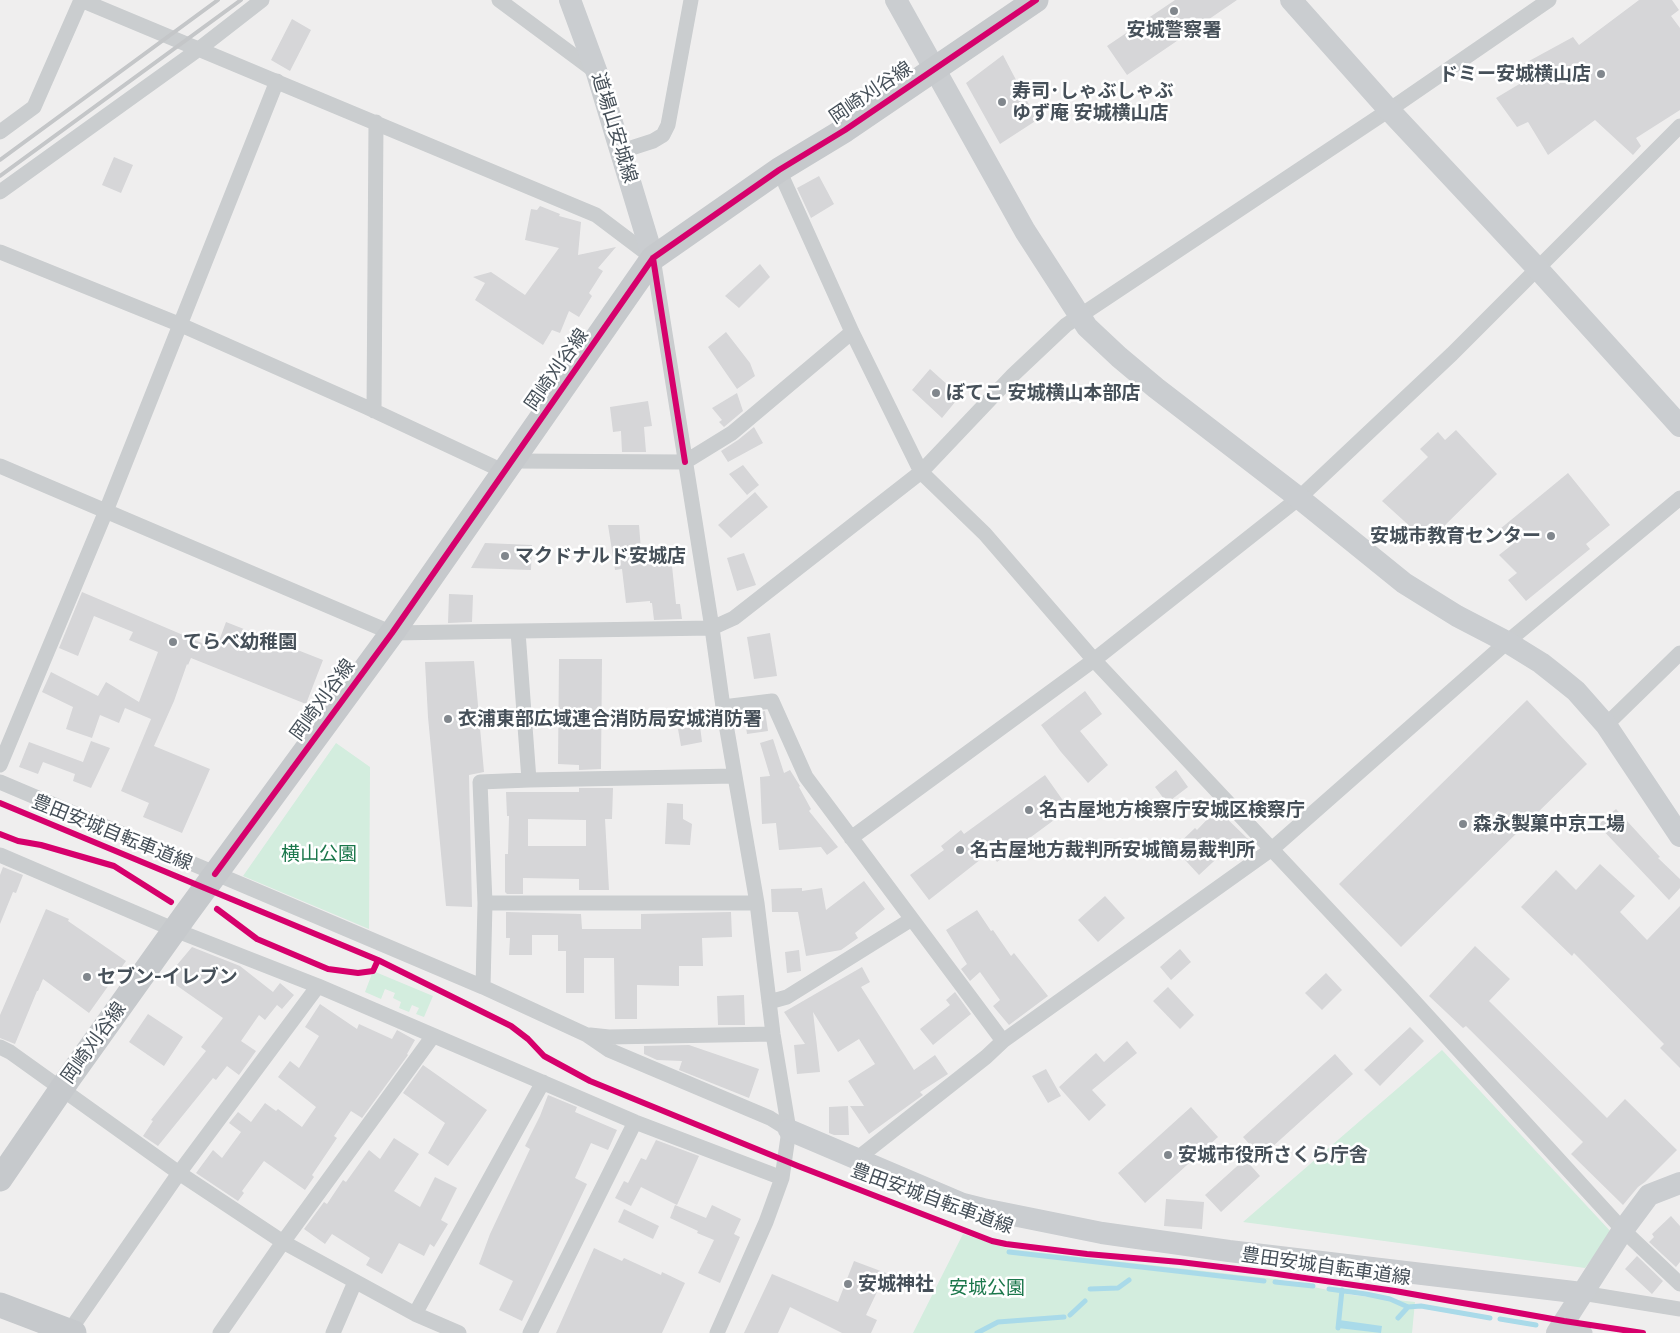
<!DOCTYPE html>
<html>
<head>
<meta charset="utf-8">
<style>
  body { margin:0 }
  canvas { display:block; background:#efeeee }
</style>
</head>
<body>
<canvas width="1680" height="1333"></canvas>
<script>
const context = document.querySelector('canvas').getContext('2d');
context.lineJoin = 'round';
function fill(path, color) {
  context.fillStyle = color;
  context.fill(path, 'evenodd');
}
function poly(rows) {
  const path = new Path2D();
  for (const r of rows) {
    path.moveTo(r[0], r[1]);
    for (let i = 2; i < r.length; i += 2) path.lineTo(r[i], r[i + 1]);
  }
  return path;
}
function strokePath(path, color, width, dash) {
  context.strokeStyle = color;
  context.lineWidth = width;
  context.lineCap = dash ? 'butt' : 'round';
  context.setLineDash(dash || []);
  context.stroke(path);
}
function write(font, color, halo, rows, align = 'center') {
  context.font = font + ' Figtree,"Noto Sans JP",sans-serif';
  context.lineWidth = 5;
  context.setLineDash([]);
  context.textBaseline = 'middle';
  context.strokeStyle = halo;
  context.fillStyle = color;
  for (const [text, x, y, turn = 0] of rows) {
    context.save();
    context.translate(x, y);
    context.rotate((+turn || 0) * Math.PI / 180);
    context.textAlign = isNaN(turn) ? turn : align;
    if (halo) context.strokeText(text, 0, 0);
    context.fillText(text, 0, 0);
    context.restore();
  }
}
fill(poly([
  [336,743,370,767,369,929,243,876],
  [373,971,433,996,424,1017,416,1014,419,1008,412,1005,409,1012,399,1008,401,1002,393,998,395,993,385,989,381,999,365,992],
  [1442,1050,1612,1233,1585,1268,1243,1222],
  [963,1234,1009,1249,1275,1279,1352,1295,1415,1302,1412,1333,913,1333]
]), '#d3edde');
fill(poly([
  [1339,1320,1382,1326,1381,1333,1338,1328]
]), '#a9dae9');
strokePath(poly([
  [1009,1252,1264,1281],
  [1275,1282,1313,1286],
  [1090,1289,1118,1288,1129,1280],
  [1329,1289,1366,1294,1390,1299,1408,1307,1421,1306,1490,1318],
  [1070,1315,1085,1301],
  [1398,1318,1408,1307],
  [1500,1319,1536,1325],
  [1338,1328,1342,1290],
  [977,1333,998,1322,1064,1317]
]), '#a9dae9', 5);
fill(poly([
  [1175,0,1237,0,1127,75,1107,46],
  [1639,0,1672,0,1679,10,1671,16,1680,28,1680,110,1636,138,1641,146,1633,155,1595,120,1548,155,1528,122,1517,127,1496,98,1526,80,1518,67,1573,37,1579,45],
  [292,19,311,30,290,71,271,60],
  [1003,55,1037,120,1000,144,966,83],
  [114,157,133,165,121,193,102,185],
  [819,176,834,204,811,218,797,188],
  [540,206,560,214,559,216,581,222,578,255,616,247,598,268,603,271,589,293,592,296,579,317,569,311,560,333,552,330,543,345,475,300,485,283,473,277,491,272,525,295,559,248,525,240,531,209,537,210],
  [760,264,770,277,739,308,725,296],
  [726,332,750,363,755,376,737,389,708,347],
  [930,369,960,396,942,418,912,390],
  [737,393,743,411,724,427,719,422,722,420,712,408],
  [648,401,652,426,644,427,646,452,622,452,621,431,613,432,610,407],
  [754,427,763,443,728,462,721,451,738,440],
  [1456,430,1497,474,1436,534,1431,530,1425,540,1382,501,1428,457,1420,449,1438,432,1445,440],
  [743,465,759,485,747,495,729,474],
  [1568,473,1610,525,1586,544,1590,549,1526,601,1508,580,1517,573,1499,555,1513,544,1500,529],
  [755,492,768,507,731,538,718,525],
  [608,525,639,525,641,550,670,547,676,604,680,604,682,619,654,620,652,603,650,603,650,601,626,603,622,569,615,570],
  [485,543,532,545,531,570,471,568],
  [744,553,756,585,737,591,727,558],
  [82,592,216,649,226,622,323,660,306,704,191,658,188,665,187,664,174,701,154,746,210,769,182,833,143,817,149,803,121,791,151,719,125,708,119,723,100,715,92,738,66,729,73,707,42,692,51,672,98,696,106,682,139,702,158,652,129,640,133,632,94,616,78,656,59,648],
  [449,594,473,595,472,622,448,623],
  [770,633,777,676,754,679,747,637],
  [559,659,602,659,601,769,579,770,579,765,558,764],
  [474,661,484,772,469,775,472,907,446,906,428,717,425,662],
  [1085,691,1102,714,1080,731,1108,765,1088,783,1061,752,1041,725],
  [1527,700,1587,764,1401,947,1339,884],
  [765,711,768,731,747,734,744,714],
  [700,726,702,742,681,746,678,729],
  [773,739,784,773,790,770,800,786,799,787,811,809,809,811,838,847,827,855,821,847,779,850,776,823,762,824,760,777,770,776,760,743],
  [91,741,110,748,91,788,73,781,75,774,43,762,38,774,19,767,29,742,83,762],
  [1176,770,1188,787,1167,803,1155,787],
  [1045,775,1069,809,997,862,990,852,929,900,910,875,944,850,941,846,961,830,964,834],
  [579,788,613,788,612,819,605,819,609,890,579,890,579,879,523,878,523,894,507,894,505,892,505,854,508,854,509,816,507,816,506,792,579,792],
  [528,819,586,820,586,846,528,846],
  [667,803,683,804,683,819,692,824,690,845,665,844],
  [1217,809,1249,840,1233,857,1226,850,1199,875,1174,848,1195,828,1197,830],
  [1616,809,1660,857,1658,858,1680,879,1680,888,1669,900,1598,825],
  [1600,864,1635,896,1620,912,1647,940,1680,906,1680,1068,1660,1048,1664,1044,1574,953,1572,956,1521,907,1556,870,1576,890],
  [3,867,23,875,16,893,13,892,0,924,0,875],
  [864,881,885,909,855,933,858,938,841,950,806,956,798,912,772,912,771,889,802,888,802,891,822,888,826,910],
  [1105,896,1125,918,1098,942,1078,920],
  [46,909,69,919,68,921,126,961,89,1013,43,979,38,991,37,991,15,1044,0,1038,0,1015],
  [977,910,991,931,993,930,1011,956,1014,953,1048,996,1009,1025,993,1006,1000,1000,980,972,970,981,961,969,967,964,946,930],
  [506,912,581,914,582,929,641,929,641,914,731,912,732,937,702,938,703,966,679,966,679,986,637,985,637,1019,615,1019,614,958,584,958,584,993,566,993,566,951,558,951,558,935,532,935,532,955,509,955,510,938,506,938],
  [1475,946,1510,979,1489,1001,1607,1118,1625,1099,1677,1150,1645,1182,1638,1187,1623,1205,1571,1154,1583,1142,1466,1026,1463,1028,1429,996],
  [192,947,240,966,273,992,280,983,294,995,282,1009,277,1005,265,1020,259,1015,241,1041,256,1051,239,1075,227,1066,216,1080,213,1078,158,1146,143,1136,153,1121,151,1120,206,1051,201,1047,223,1018,166,978],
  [1180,949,1191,962,1171,980,1160,967],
  [799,950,801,971,787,973,785,952],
  [862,967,870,982,861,987,914,1070,935,1055,948,1074,920,1092,923,1095,869,1134,850,1106,864,1106,848,1081,875,1064,859,1039,838,1052,813,1012,820,1072,797,1074,794,1045,805,1044,784,1012],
  [1326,973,1342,990,1322,1010,1305,993],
  [1168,987,1194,1015,1180,1029,1153,1001],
  [955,992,971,1014,933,1045,920,1029,950,1005,946,1000],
  [744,995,745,1025,718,1025,717,996],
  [320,1004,357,1029,359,1024,392,1039,397,1030,415,1040,407,1054,408,1055,362,1118,351,1111,334,1136,337,1138,312,1175,314,1177,305,1190,264,1161,242,1191,244,1193,238,1201,196,1173,213,1150,222,1158,241,1132,229,1123,238,1112,251,1122,265,1103,276,1111,278,1109,302,1127,316,1107,278,1077,290,1061,299,1068,319,1036,305,1027],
  [148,1014,183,1037,164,1066,129,1042],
  [1410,1027,1424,1041,1380,1086,1364,1070],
  [1127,1041,1137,1053,1092,1090,1106,1105,1089,1121,1059,1087,1096,1053,1104,1062],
  [689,1045,759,1069,749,1098,679,1070,682,1061,657,1060,644,1054,644,1046],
  [1335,1054,1353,1074,1261,1157,1243,1137],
  [423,1065,487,1110,448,1166,428,1153,445,1123,403,1093],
  [1046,1069,1061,1096,1048,1103,1032,1076],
  [548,1095,577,1107,575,1112,617,1130,608,1150,591,1143,575,1178,587,1184,522,1321,499,1310,513,1281,479,1264,490,1234,530,1149,525,1146,540,1116],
  [848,1106,849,1135,834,1135,829,1133,829,1107],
  [1191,1107,1218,1137,1145,1203,1118,1173],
  [394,1138,419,1154,394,1191,420,1207,435,1177,457,1188,441,1220,448,1224,434,1247,430,1244,424,1256,399,1243,382,1274,366,1265,370,1258,332,1234,325,1244,304,1229,324,1202,327,1204,343,1180,346,1182,369,1150,380,1159],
  [656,1140,699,1156,677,1205,641,1187,631,1206,615,1198,624,1181,628,1183,641,1158,646,1160],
  [1245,1159,1260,1176,1221,1212,1205,1195],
  [1166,1199,1204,1202,1202,1229,1164,1226],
  [675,1205,706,1218,712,1205,741,1219,734,1234,740,1237,720,1283,698,1273,714,1240,697,1233,698,1231,670,1218],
  [624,1209,659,1226,653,1239,618,1222],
  [1671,1216,1680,1226,1680,1262,1676,1267,1649,1242,1654,1237,1652,1234],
  [594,1248,622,1261,624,1258,661,1275,662,1272,685,1283,662,1333,556,1333],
  [1637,1256,1663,1281,1652,1294,1625,1269],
  [854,1261,886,1273,866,1315,877,1320,871,1333,842,1333,790,1307,778,1333,744,1333,772,1274,838,1302]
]), '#d6d6d8');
strokePath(poly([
  [81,0,596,215,653,258,712,628,723,707,757,903,773,1034,789,1130,782,1178,766,1222,717,1333],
  [499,0,596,72],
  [0,132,34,107,81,0],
  [622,151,653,141,663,135,668,125,691,0],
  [779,170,852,332,921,472,985,534,1094,660,1402,988,1623,1230,1680,1284],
  [0,192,199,49,262,0],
  [0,252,181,325,366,407,505,472],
  [374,411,376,122],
  [512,461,685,462,732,433,852,332],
  [0,466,392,633,712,628,734,618,921,472,1013,375,1066,325,1389,110,1549,0],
  [723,707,772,701,806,777,1003,1041],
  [1606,725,1680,653],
  [0,765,106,511,277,81],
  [529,780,734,776],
  [0,782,483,987,587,1035,609,1050,770,1118,789,1130],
  [851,838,1094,660,1299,498,1452,354,1680,126],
  [0,855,175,930,318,986,635,1122,782,1178],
  [485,903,757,903],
  [483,987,485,903,480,782,529,780,518,632],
  [769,1002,787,997,912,919],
  [590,1035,609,1037,773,1034],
  [0,1047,10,1052,179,1173,283,1242,415,1314,459,1333],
  [858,1158,986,1057,1003,1041,1272,849,1507,642,1680,498],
  [1582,1293,1680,1309],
  [415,1314,543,1082],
  [1559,1329,1585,1333],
  [68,1333,179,1173,318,986],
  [220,1333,283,1242,433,1036],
  [333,1333,355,1282],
  [530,1333,635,1122]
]), '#cacdcf', 15);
strokePath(poly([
  [570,0,597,73,653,258],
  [896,0,1025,231,1087,327,1119,357,1156,388,1299,498,1404,583,1457,616,1507,642,1541,663,1560,678,1576,691,1606,725,1680,836],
  [1291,0,1389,110,1537,268,1680,426],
  [789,1130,963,1204,983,1209,1102,1233,1229,1251,1582,1293],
  [1557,1333,1623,1230,1649,1195,1680,1183]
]), '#cacdd0', 22);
strokePath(poly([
  [0,1179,69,1078,186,914,392,633,653,258,779,170,845,130,1036,0],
  [0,1305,74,1333]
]), '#c6c9cc', 25);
strokePath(poly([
  [0,160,218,0],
  [0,176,241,0]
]), '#c4c6c8', 4);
strokePath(poly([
  [653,258,685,462],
  [0,803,378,960],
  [0,834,18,841,41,845,114,866,171,902],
  [215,874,392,633,653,258,779,170,845,130,1036,0],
  [217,909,257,939,328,969,358,973,373,971,378,960,511,1026,528,1039,544,1056,590,1081,798,1166,992,1241,1006,1244,1087,1254,1180,1262,1270,1273,1395,1291,1564,1321,1643,1333]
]), '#d6006c', 6);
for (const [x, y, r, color] of [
  [1174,11,5,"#81878d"],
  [1601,74,5,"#81878d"],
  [1002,102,5,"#81878d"],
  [936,393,5,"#81878d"],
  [1551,536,5,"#81878d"],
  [505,556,5,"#81878d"],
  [173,642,5,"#81878d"],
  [448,719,5,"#81878d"],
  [1029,810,5,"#81878d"],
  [1463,824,5,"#81878d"],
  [960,850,5,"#81878d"],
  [87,977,5,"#81878d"],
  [1168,1155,5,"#81878d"],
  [848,1284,5,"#81878d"]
]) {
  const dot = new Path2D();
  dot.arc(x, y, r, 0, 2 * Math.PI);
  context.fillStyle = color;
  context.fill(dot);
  strokePath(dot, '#fff', 2);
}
write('bold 19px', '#465059', '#fff', [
  ["安城警察署",1174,30,"center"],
  ["ドミー安城横山店",1591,74,"right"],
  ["寿司･しゃぶしゃぶ",1012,91],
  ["ゆず庵 安城横山店",1012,113],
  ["ぼてこ 安城横山本部店",946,393],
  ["安城市教育センター",1541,536,"right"],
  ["マクドナルド安城店",515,556],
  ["てらべ幼稚園",183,642],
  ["衣浦東部広域連合消防局安城消防署",458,719],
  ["名古屋地方検察庁安城区検察庁",1039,810],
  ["森永製菓中京工場",1473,824],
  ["名古屋地方裁判所安城簡易裁判所",970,850],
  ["セブン-イレブン",97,977],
  ["安城市役所さくら庁舎",1178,1155],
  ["安城神社",858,1284]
], 'left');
write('19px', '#465059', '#fff', [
  ["岡崎刈谷線",871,93,-34],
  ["道場山安城線",614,128,73],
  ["岡崎刈谷線",557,370,-55],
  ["岡崎刈谷線",323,700,-54],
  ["豊田安城自転車道線",112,833,22],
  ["岡崎刈谷線",94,1043,-54],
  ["豊田安城自転車道線",932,1199,20],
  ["豊田安城自転車道線",1326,1267,8]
]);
write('19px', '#1b774b', '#fff', [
  ["横山公園",319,854],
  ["安城公園",987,1288]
]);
</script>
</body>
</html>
